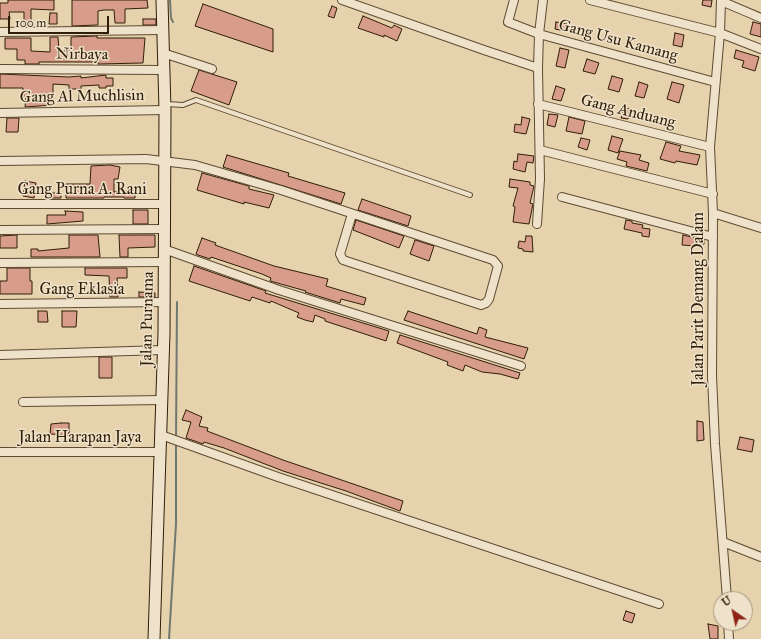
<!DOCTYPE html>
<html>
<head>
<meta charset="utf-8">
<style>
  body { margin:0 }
  #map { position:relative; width:761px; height:639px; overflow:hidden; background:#e6d2ad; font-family:"IM FELL Great Primer",serif }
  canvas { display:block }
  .north { position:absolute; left:713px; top:591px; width:40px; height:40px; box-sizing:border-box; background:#efe2ca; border:1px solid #a3947c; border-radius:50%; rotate:326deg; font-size:11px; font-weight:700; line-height:16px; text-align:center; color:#301e08 }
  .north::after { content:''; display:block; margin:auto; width:14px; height:18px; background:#8f2418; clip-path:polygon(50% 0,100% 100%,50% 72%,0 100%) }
  .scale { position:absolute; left:8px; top:16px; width:101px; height:18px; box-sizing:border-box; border:2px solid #301e08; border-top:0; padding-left:5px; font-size:12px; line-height:14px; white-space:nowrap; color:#301e08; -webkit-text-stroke:3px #efe2ca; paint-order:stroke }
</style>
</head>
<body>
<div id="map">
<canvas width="761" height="639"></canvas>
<div class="north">U</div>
<div class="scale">100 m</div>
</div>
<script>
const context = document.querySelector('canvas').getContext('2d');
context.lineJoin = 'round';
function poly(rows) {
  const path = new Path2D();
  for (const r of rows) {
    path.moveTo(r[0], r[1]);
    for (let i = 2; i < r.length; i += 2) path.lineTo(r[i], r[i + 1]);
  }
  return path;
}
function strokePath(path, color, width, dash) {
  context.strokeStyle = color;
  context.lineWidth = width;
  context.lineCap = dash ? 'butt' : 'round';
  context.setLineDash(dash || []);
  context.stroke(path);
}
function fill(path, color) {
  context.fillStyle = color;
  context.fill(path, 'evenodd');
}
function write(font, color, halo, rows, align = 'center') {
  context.font = font + ' "IM FELL Great Primer",serif';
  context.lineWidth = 3;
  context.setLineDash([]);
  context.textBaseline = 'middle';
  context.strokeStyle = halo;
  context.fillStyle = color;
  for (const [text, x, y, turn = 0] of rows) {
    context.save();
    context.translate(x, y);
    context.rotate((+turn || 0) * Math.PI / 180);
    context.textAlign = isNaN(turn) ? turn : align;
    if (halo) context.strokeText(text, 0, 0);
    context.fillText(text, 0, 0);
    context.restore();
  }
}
strokePath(poly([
  [170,0,171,18,173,22],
  [176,439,177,302],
  [169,639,176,524,176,443]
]), '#707970', 2);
const building = poly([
  [8,0,54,0,54,10,31,9,31,25,24,25,24,12,9,12,10,19,0,19,0,3,8,3,8,0],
  [72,0,147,0,148,8,125,9,125,23,115,23,114,10,104,10,98,11,98,25,72,26,72,0],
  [703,0,712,0,711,7,702,5,703,0],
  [203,4,273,29,273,52,195,26,203,4],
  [332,6,337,8,334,18,328,16,332,6],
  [50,13,57,13,57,24,49,24,50,13],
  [363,16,392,28,394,25,402,29,397,41,384,35,384,37,358,28,363,16],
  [143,19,156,19,156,25,143,25,143,19],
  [556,22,567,24,565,31,555,29,556,22],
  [753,22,761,24,761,37,750,34,753,22],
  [675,33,684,35,682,47,673,45,675,33],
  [97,36,97,38,145,38,143,63,98,64,98,62,39,62,39,64,25,64,25,60,17,60,17,49,5,49,5,38,31,38,31,51,50,52,50,37,58,37,59,51,71,51,71,37,97,36],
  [560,48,569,50,565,68,556,66,560,48],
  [736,50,759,57,755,71,742,67,744,61,734,58,736,50],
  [587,59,599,63,595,74,583,71,587,59],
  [199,70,237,82,229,105,191,91,199,70],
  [0,74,69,77,81,76,81,78,106,75,106,78,113,78,113,86,106,86,106,88,99,88,99,85,81,86,81,89,69,89,69,85,53,84,53,105,25,107,26,96,23,96,23,88,0,88,0,74],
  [612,76,623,79,619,92,608,89,612,76],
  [639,82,648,85,644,98,635,96,639,82],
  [672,82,684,85,679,103,667,99,672,82],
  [556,86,565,89,561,101,552,99,556,86],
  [624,108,630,109,628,119,621,118,624,108],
  [549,114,558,115,555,127,547,125,549,114],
  [522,117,530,119,526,134,514,132,515,124,521,125,522,117],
  [569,117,585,121,582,134,566,131,569,117],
  [7,118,19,118,18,132,6,132,7,118],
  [612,136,623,139,618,153,608,150,612,136],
  [581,138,590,140,587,150,578,147,581,138],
  [666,142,681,146,679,151,700,155,697,165,676,161,675,163,660,159,666,142],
  [620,151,641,155,639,160,649,163,647,171,626,166,627,162,617,159,620,151],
  [518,154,534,156,533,163,527,162,525,172,513,169,514,161,517,162,518,154],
  [227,155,289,173,288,176,345,193,341,204,223,167,227,155],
  [110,165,120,167,118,179,114,179,114,192,135,190,135,198,124,198,124,197,104,197,104,198,66,198,66,184,90,184,91,166,110,165],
  [202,173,249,186,249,189,274,195,269,208,244,202,244,204,197,190,202,173],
  [510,179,530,182,530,185,534,186,530,203,533,204,529,224,513,222,515,207,513,206,518,188,509,187,510,179],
  [25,181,36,183,34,198,23,196,25,181],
  [50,193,61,193,61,198,50,198,50,193],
  [362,199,411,216,408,226,358,210,362,199],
  [133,210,148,210,148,224,133,224,133,210],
  [65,211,83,212,83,221,47,224,47,215,66,215,65,211],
  [356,220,404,236,399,248,353,230,356,220],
  [626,220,632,221,632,223,643,225,642,228,650,229,649,237,642,236,642,233,624,229,626,220],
  [17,235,17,248,0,248,0,236,17,235],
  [69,235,98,235,100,257,31,257,31,249,38,249,38,251,69,248,69,235],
  [119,235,155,235,155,247,128,248,128,257,120,257,119,235],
  [683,235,704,240,704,244,695,243,695,246,682,245,683,235],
  [526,236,532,236,533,252,523,251,523,249,518,248,519,241,525,242,526,236],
  [202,238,216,243,215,245,274,266,328,279,326,286,366,298,364,305,341,299,340,303,305,292,306,291,270,281,271,278,262,274,211,257,210,259,198,255,196,254,202,238],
  [415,240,434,246,429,261,410,254,415,240],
  [194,266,266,291,265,293,389,331,386,341,325,321,325,319,315,315,313,322,305,320,297,317,299,313,271,301,270,303,252,297,250,301,189,281,194,266],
  [7,268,30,268,30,281,32,281,32,294,0,294,0,281,7,281,7,268],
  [85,268,127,268,127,278,117,278,118,297,110,297,109,276,85,275,85,268],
  [139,292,155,293,155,297,139,297,139,292],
  [38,311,47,311,48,322,38,322,38,311],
  [62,311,77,311,76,327,62,327,62,311],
  [408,311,477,334,479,327,487,330,485,337,528,348,524,359,404,320,408,311],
  [400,335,520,373,518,379,500,374,482,372,465,365,463,371,447,365,448,362,397,343,400,335],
  [99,357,112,357,112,378,99,378,99,357],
  [186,410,202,417,199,426,208,428,207,431,283,460,403,501,400,511,346,491,283,471,224,448,204,442,203,444,186,438,191,422,182,420,186,410],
  [697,421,703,422,704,440,697,441,697,421],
  [61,423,69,423,69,435,50,434,51,424,61,423],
  [740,437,754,440,752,452,737,449,740,437],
  [626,611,635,614,632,623,623,620,626,611],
  [708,624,718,626,718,639,710,639,708,624]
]);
fill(building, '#d79d8a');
strokePath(building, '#301e08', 1);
const lane = poly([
  [166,104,183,105,196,100,470,195]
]);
const street = poly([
  [342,0,484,50,538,68,539,34,715,82],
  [514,0,508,22,539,34,543,0],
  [590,0,720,33,761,49],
  [721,0,720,33,710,147,713,213,712,376,715,444,727,599],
  [721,1,761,18],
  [0,32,163,30],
  [163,53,212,69],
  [0,69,163,70],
  [538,104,710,147],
  [0,113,165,110],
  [540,150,713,194],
  [0,161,146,159,195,165,281,190,493,260,498,266,489,299,486,303,481,305,343,260,340,254,352,214],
  [562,197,713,237],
  [0,204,164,204],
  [713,213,761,228],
  [537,224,540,179,538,68],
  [0,230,164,229],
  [164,249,279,290,521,366],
  [0,263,164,262],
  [0,304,164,302],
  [0,355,163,350],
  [23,402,162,400],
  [161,435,278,477,659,604],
  [0,452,160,452],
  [723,542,761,557],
  [728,623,729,639]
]);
const secondary = poly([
  [154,639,164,333,165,110,162,0]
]);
strokePath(lane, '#5e4b31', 6);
strokePath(street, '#5e4b31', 10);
strokePath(secondary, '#301e08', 13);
strokePath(lane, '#efe2ca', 4);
strokePath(street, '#efe2ca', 8);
strokePath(secondary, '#efe2ca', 11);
write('16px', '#301e08', '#efe2ca', [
  ["Gang Usu Kamang",618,41,15],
  ["Nirbaya",82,55,1],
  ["Gang Al Muchlisin",82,97,-1],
  ["Gang Anduang",628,112,14],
  ["Gang Purna A. Rani",82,190],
  ["Gang Eklasia",82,290],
  ["Jalan Parit Demang Dalam",699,299,-90],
  ["Jalan Purnama",148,319,-89],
  ["Jalan Harapan Jaya",80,438]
]);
</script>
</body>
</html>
